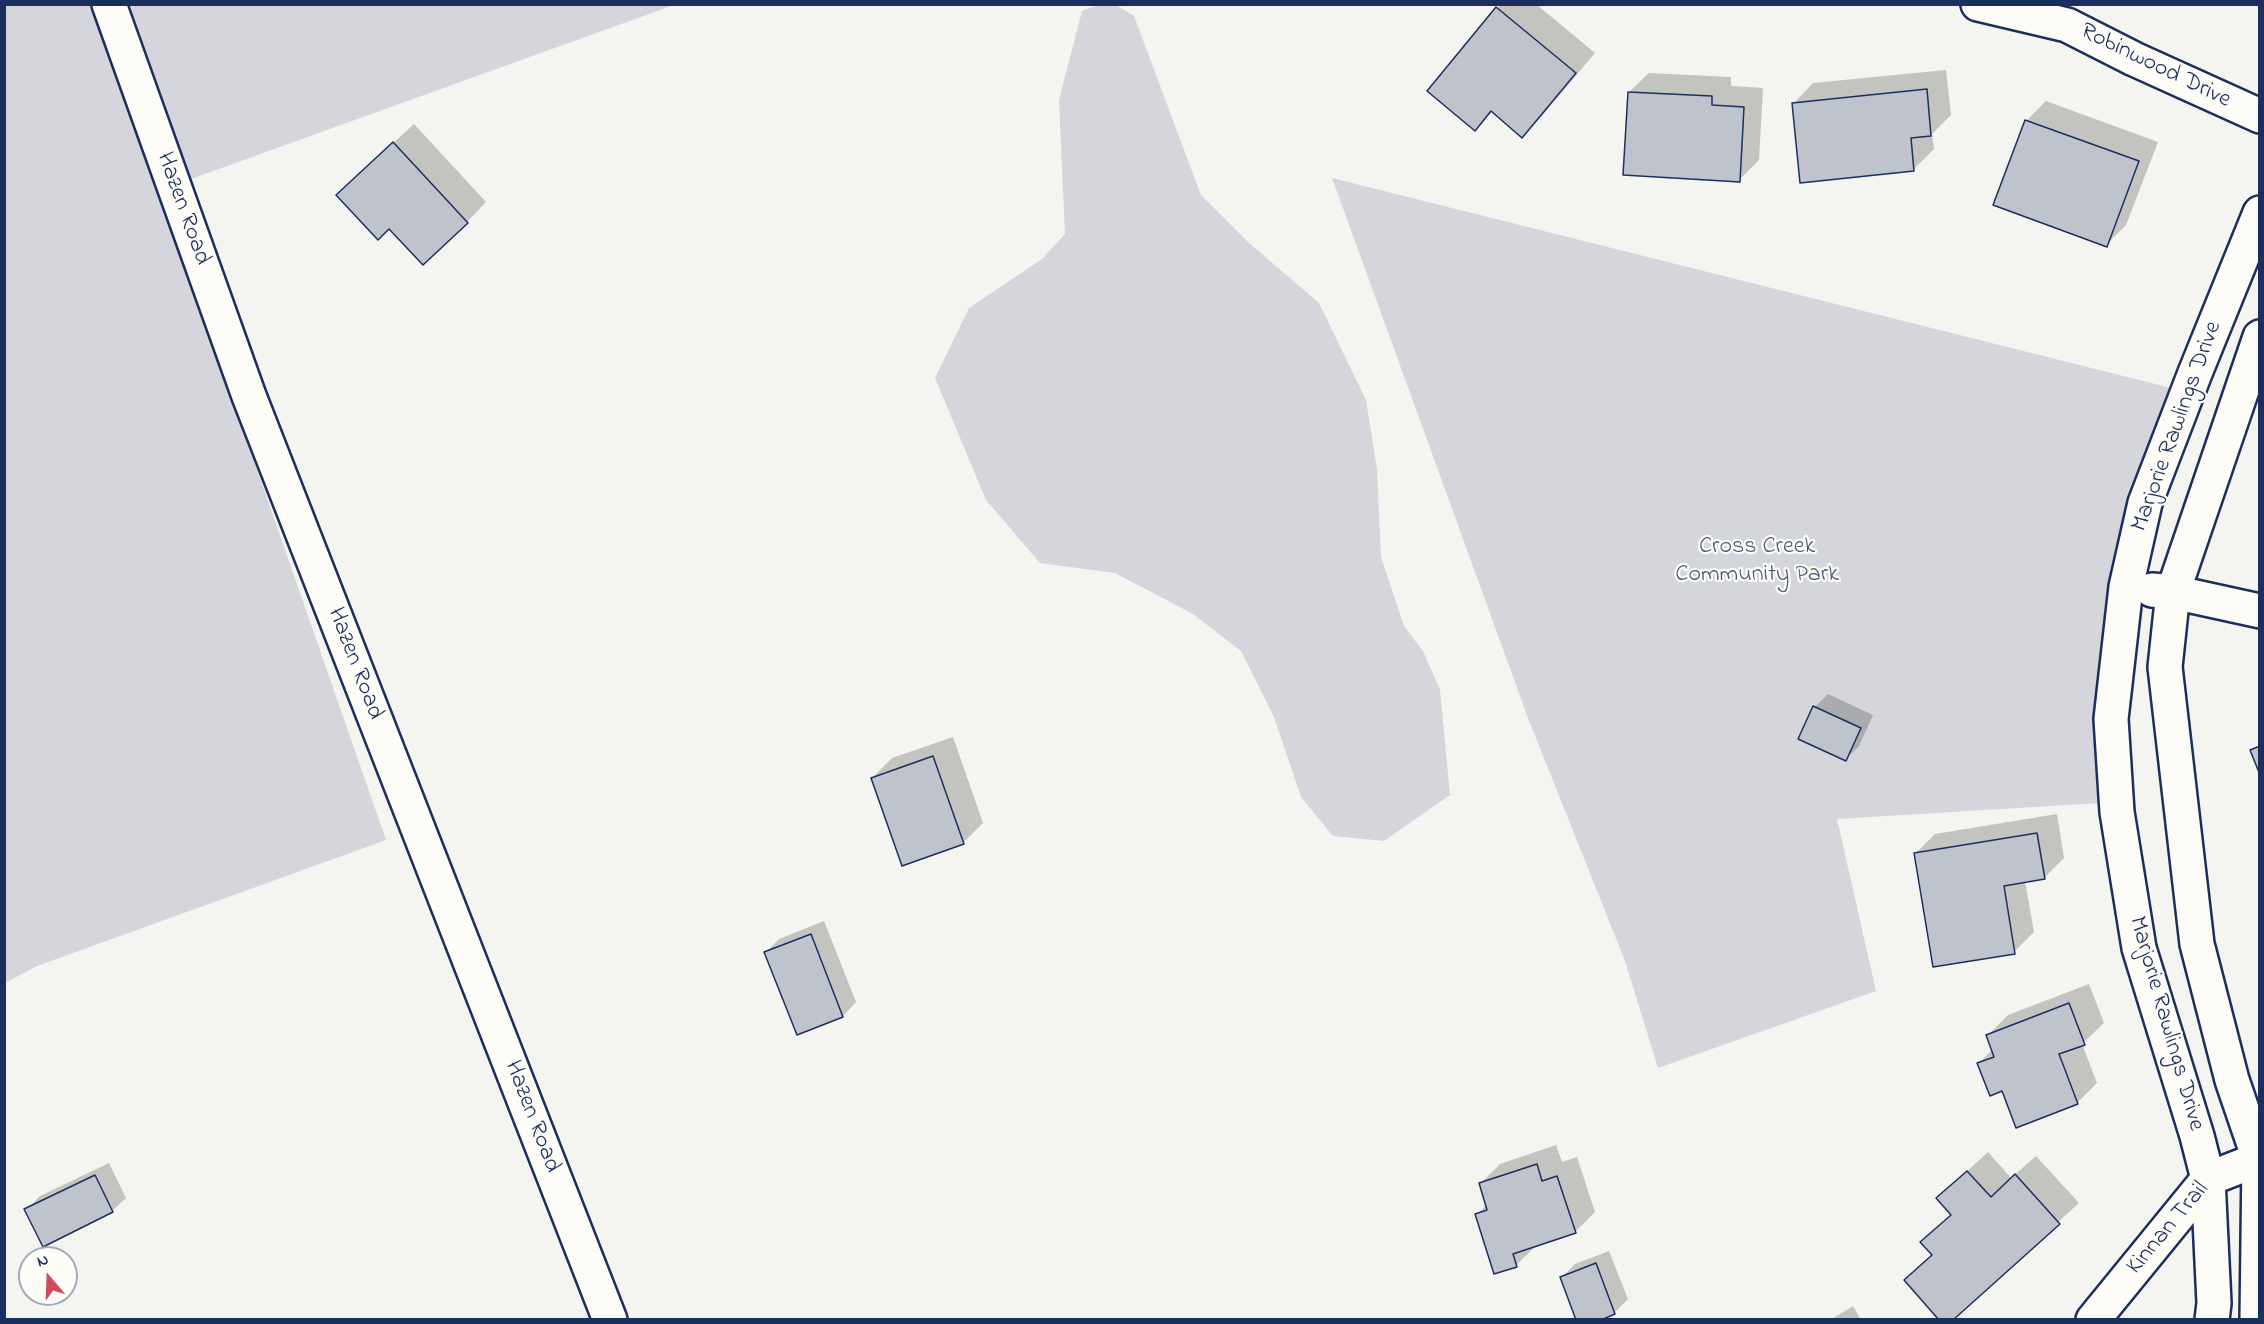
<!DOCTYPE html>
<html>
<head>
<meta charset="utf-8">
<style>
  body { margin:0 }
  #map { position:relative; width:2264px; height:1324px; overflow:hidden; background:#f4f4f1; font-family:"Indie Flower",sans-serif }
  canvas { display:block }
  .frame { position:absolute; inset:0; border:6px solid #1b2f5e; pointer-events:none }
  .north { position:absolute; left:18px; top:1246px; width:60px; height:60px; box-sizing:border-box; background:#fdfcf7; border:2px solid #a3aaba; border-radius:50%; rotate:341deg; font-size:16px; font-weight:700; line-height:24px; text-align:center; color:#1b2f5e }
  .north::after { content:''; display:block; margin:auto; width:21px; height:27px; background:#d1495b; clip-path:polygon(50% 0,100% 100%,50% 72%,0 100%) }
</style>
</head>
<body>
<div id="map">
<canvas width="2264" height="1324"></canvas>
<div class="frame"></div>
<div class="north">N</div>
</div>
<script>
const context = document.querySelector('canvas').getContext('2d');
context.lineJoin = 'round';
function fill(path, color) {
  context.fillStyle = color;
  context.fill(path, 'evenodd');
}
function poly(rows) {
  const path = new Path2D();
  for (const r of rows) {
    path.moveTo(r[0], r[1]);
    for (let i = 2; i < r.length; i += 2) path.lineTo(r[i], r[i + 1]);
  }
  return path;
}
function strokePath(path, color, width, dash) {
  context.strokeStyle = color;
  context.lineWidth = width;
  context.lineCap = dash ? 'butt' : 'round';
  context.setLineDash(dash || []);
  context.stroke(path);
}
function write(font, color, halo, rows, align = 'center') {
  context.font = font + ' "Indie Flower",sans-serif';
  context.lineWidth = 4.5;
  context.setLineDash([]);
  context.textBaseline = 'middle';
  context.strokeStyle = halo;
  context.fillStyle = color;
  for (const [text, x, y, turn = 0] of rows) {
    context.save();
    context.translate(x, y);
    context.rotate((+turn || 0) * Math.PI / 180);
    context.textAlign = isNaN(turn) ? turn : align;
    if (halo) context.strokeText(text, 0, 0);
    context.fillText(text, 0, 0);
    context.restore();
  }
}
fill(poly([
  [5,4,90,5,250,449,386,840,37,966,5,983],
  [129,4,674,4,674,5,191,179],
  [1101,4,1116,5,1134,16,1201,195,1248,242,1319,303,1366,400,1377,469,1381,557,1404,626,1423,651,1440,690,1450,795,1384,841,1333,836,1301,797,1274,717,1241,651,1193,614,1115,573,1040,563,986,500,935,378,969,308,1042,259,1065,234,1059,100,1082,11],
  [1332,178,2171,388,2135,489,2100,803,1837,819,1876,991,1658,1068,1625,961,1528,718]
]), '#d4d6db');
fill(poly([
  [1501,4,1536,4,1595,53,1542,116,1522,136,1493,111,1475,129,1497,8],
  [1946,70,1951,115,1932,134,1934,149,1914,169,1794,103,1813,83],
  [1649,73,1731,77,1731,86,1763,88,1759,160,1739,180,1629,92],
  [2046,101,2158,142,2126,225,2106,245,2026,121],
  [414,124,486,202,467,222,358,175],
  [1828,694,1873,715,1859,746,1846,759,1815,707],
  [953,737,983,823,963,843,872,778,892,758],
  [2057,814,2064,858,2044,878,2025,881,2034,932,2014,952,1915,854,1935,834],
  [824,921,856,1002,843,1016,798,1033,765,953,779,939],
  [2089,984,2104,1023,2082,1044,2097,1083,2077,1103,2003,1089,1979,1063,1993,1049,1988,1035,2008,1015],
  [1556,1145,1562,1162,1577,1157,1595,1212,1575,1232,1536,1246,1516,1265,1477,1215,1487,1204,1480,1184,1500,1164],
  [1988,1152,2011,1178,2036,1156,2079,1203,1951,1320,1906,1280,1933,1254,1922,1242,1952,1214,1938,1198],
  [109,1163,126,1198,112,1211,43,1245,26,1210,40,1196],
  [1609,1251,1628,1299,1614,1313,1562,1277,1575,1264],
  [1853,1306,1861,1320,1830,1320]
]), '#0003');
const building = poly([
  [1496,7,1576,73,1522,138,1491,111,1475,131,1427,91,1496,7],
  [1927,89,1931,136,1911,138,1914,171,1800,183,1792,103,1927,89],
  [1628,92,1712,96,1712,105,1744,107,1740,182,1623,175,1628,92],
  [2025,120,2139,161,2107,247,1993,205,2025,120],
  [393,142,468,223,423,265,389,229,378,240,336,195,393,142],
  [1813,706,1861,728,1846,761,1798,739,1813,706],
  [2260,746,2260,775,2250,750,2260,746],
  [933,756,964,844,902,866,871,778,933,756],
  [2037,833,2045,879,2004,886,2015,954,1933,967,1914,853,2037,833],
  [811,934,843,1017,797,1035,764,952,811,934],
  [2069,1003,2085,1045,2059,1054,2078,1104,2016,1128,2002,1091,1990,1096,1977,1063,1994,1057,1986,1035,2069,1003],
  [1537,1164,1542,1181,1557,1176,1576,1233,1513,1254,1517,1267,1494,1274,1475,1214,1487,1210,1479,1183,1537,1164],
  [1967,1171,1991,1197,2015,1174,2060,1224,1953,1320,1939,1320,1904,1280,1932,1255,1920,1242,1951,1215,1936,1198,1967,1171],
  [95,1175,113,1212,43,1247,24,1209,95,1175],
  [1596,1263,1615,1314,1601,1320,1576,1320,1560,1277,1596,1263]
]);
fill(building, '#bfc3cc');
strokePath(building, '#1b2f5e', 1.5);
const minor = poly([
  [109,4,249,396,610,1320],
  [1978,4,2067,25,2134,59,2260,116],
  [2152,590,2173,592,2260,611],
  [2093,1320,2208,1179,2259,1159],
  [2212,1320,2214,1303,2208,1179,2197,1136,2139,948,2117,812,2111,719,2126,587,2145,503,2195,373,2260,213],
  [2257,1320,2259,1159,2232,1080,2197,944,2165,667,2173,592,2260,337]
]);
strokePath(minor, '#1b2f5e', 38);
strokePath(minor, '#fdfcf7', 33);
write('24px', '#1b2f5e', '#fdfcf7', [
  ["Robinwood Drive",2155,67,26],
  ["Hazen Road",182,209,70],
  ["Marjorie Rawlings Drive",2178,427,-70],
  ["Hazen Road",354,664,69],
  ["Marjorie Rawlings Drive",2165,1024,74],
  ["Hazen Road",531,1117,69],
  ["Kinnan Trail",2169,1229,-50]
]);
write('24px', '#49597d', '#fdfcf7', [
  ["Cross Creek",1757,548],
  ["Community Park",1757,576]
]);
</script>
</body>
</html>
